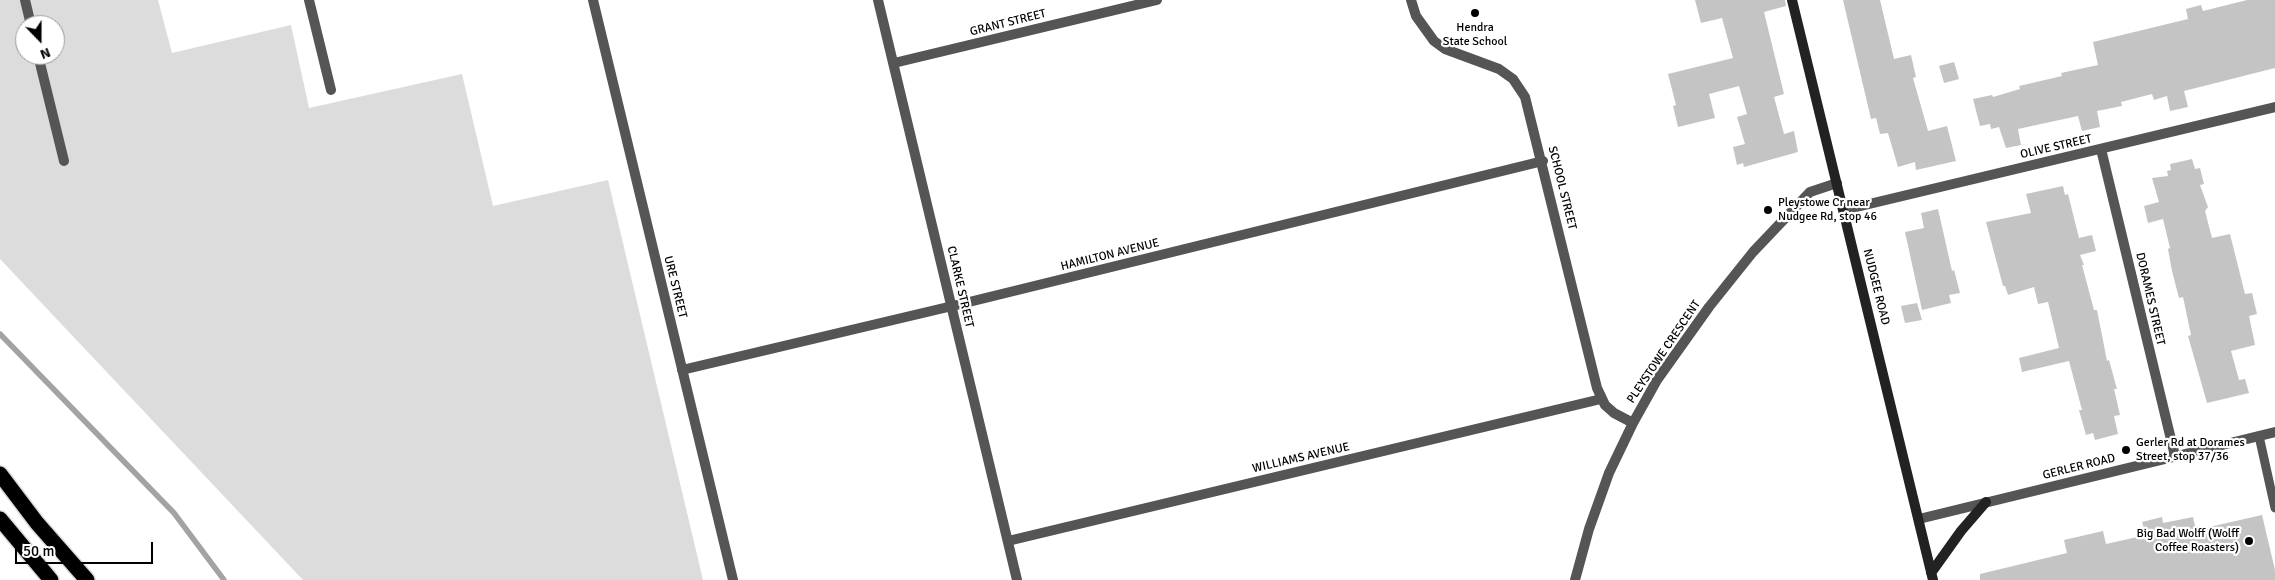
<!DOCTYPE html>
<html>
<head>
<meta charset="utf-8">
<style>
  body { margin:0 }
  #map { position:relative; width:2275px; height:580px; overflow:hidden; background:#fff; font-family:Signika,sans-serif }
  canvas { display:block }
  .north { position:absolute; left:15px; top:15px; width:50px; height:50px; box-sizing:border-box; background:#fff; border:1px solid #999; border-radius:50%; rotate:158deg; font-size:14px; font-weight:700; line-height:20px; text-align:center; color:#000 }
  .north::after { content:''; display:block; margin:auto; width:18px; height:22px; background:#000; clip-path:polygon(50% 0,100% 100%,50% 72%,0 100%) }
  .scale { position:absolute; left:15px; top:542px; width:138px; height:22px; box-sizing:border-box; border:2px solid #000; border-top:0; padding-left:6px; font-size:15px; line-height:18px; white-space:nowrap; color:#000; -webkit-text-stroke:4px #fff; paint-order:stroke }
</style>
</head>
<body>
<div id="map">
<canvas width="2275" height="580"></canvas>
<div class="north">N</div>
<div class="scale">50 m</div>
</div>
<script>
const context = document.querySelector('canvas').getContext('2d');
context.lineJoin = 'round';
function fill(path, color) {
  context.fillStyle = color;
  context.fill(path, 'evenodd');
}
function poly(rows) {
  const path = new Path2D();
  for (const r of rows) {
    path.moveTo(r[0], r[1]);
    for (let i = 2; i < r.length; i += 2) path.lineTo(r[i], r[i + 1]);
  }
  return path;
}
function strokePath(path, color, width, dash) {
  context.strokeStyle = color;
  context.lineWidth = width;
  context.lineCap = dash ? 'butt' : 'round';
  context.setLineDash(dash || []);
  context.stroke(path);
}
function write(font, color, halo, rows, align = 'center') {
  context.font = font + ' Signika,sans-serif';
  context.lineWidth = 4.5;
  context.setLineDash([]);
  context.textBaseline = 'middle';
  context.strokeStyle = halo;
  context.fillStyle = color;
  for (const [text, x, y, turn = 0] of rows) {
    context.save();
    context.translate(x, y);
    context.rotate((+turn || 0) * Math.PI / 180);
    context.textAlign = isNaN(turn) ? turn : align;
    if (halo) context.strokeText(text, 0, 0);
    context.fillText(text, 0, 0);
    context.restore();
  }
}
fill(poly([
  [0,0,158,0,172,53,291,25,309,108,462,74,493,206,608,180,703,580,303,580,0,259],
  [25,25,55,25,55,55,25,55]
]), '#dcdcdc');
strokePath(poly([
  [0,334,174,513,224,580]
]), '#a3a3a3', 5.5);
fill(poly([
  [1695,0,1785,0,1786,6,1764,12,1784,94,1774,97,1784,134,1794,131,1798,152,1744,167,1743,163,1737,165,1733,147,1745,144,1737,117,1747,114,1739,86,1709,94,1715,118,1678,127,1673,106,1676,105,1668,74,1733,58,1722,18,1701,23],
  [1843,0,1880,0,1894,59,1911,55,1916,77,1913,78,1928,131,1947,126,1956,161,1916,170,1915,162,1898,167,1888,133,1880,134,1876,118,1871,119],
  [2247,0,2275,0,2275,68,2184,91,2188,107,2170,111,2167,96,2154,100,2152,94,2121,102,2122,106,2097,111,2100,127,2082,131,2078,116,2018,129,2021,145,2006,148,1999,127,1991,129,1990,124,1980,126,1973,99,1992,95,1993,97,2020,89,2019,86,2062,76,2061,73,2098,65,2093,42,2188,19,2186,9,2201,5,2203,11],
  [1954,62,1959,79,1944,83,1939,66],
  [2192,159,2195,169,2200,168,2204,184,2200,185,2208,207,2205,211,2212,238,2230,234,2245,294,2252,293,2257,314,2249,316,2255,345,2231,351,2239,380,2245,379,2249,393,2207,403,2188,336,2191,335,2183,297,2179,298,2172,271,2168,249,2170,248,2163,219,2148,223,2144,206,2159,202,2152,178,2168,176,2167,171,2171,170,2170,164],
  [2063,186,2065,195,2068,194,2079,238,2092,235,2096,251,2080,255,2084,265,2082,265,2094,310,2097,310,2107,361,2109,360,2117,389,2114,389,2120,415,2114,416,2118,434,2095,440,2093,433,2086,435,2079,410,2082,410,2069,361,2022,372,2019,358,2059,348,2048,302,2038,304,2034,287,2008,295,2005,286,2003,286,1986,222,2031,213,2026,194],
  [1938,209,1952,271,1954,270,1960,293,1949,295,1951,303,1922,310,1905,232,1924,228,1921,213],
  [1917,303,1922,320,1905,323,1901,306],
  [2262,515,2275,570,2275,580,1980,580,1980,574,2067,553,2064,540,2103,531,2106,544,2146,535,2142,522,2162,517,2163,523,2193,517,2196,530]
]), '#c4c4c4');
const motorway = poly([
  [0,474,37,523,87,580],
  [0,519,51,580]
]);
strokePath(motorway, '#dbdbdb', 18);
strokePath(poly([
  [2259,436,2275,508]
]), '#555', 9);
strokePath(poly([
  [25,0,31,25],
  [309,0,331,90],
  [593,0,733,580],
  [878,0,1017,580],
  [1411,0,1416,16,1434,41,1445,49,1499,69,1513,79,1525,97,1597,388,1605,405,1614,413,1633,423],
  [38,55,64,161],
  [894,63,1157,0],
  [2101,149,2175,456],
  [1844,210,2275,107],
  [682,370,965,303,1543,161],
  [1008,541,1601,399],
  [1575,580,1589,529,1609,473,1633,423,1657,380,1709,307,1753,252,1810,192,1837,183]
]), '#555', 10);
strokePath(poly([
  [1919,519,2275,432]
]), '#555', 10);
strokePath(poly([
  [1792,0,1933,580],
  [1931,573,1961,531,1986,502]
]), '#222', 10);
strokePath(motorway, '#000', 15);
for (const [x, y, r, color] of [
  [1475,13,5,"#000"],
  [1768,210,5,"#000"],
  [2126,450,5,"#000"],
  [2249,541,5,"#000"]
]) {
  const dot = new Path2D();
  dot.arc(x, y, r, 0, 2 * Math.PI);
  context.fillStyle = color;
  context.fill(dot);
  strokePath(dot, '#fff', 2);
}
write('12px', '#000', '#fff', [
  ["GRANT STREET",1008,23,-14],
  ["OLIVE STREET",2056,147,-13],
  ["SCHOOL STREET",1562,188,76],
  ["HAMILTON AVENUE",1110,255,-14],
  ["URE STREET",675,287,76],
  ["CLARKE STREET",960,287,77],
  ["NUDGEE ROAD",1876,287,76],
  ["DORAMES STREET",2150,299,77],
  ["PLEYSTOWE CRESCENT",1664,352,-56],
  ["WILLIAMS AVENUE",1301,458,-13],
  ["GERLER ROAD",2079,467,-14]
]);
write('12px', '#000', '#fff', [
  ["Hendra",1475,28,"center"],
  ["State School",1475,42,"center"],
  ["Pleystowe Cr near",1778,203],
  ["Nudgee Rd, stop 46",1778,217],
  ["Gerler Rd at Dorames",2136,443],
  ["Street, stop 37/36",2136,457],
  ["Big Bad Wolff (Wolff",2239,534,"right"],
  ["Coffee Roasters)",2239,548,"right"]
], 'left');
</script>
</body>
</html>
